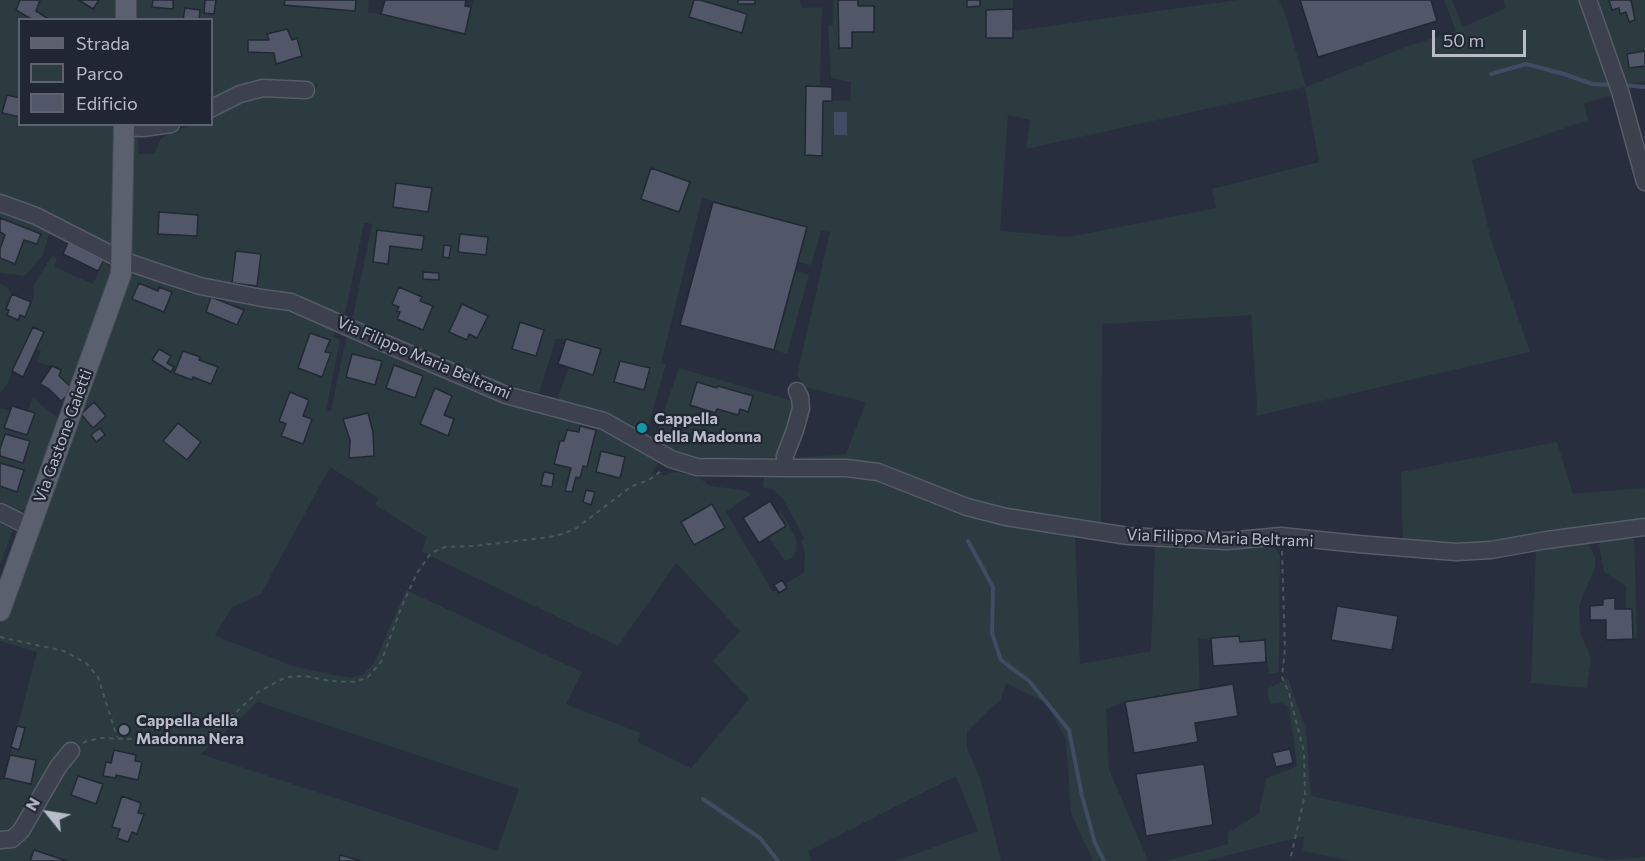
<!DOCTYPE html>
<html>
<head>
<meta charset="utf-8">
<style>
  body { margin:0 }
  #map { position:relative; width:1645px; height:861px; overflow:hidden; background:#282e3d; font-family:Commissioner,sans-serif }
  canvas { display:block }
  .legend { position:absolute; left:18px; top:18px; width:195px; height:108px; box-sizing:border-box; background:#202632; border:2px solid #5d626e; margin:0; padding:8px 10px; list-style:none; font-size:18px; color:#b8bcc8 }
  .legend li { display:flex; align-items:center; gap:12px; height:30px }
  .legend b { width:30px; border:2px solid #5d626e }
  .north { position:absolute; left:18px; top:783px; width:60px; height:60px; -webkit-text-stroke:4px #202632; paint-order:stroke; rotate:300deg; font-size:16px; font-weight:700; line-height:24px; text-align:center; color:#b8bcc8 }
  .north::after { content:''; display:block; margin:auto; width:21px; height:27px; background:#b8bcc8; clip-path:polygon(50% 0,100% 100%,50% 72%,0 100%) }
  .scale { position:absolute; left:1432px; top:30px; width:94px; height:27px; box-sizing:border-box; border:3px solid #b8bcc8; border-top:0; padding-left:8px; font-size:18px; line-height:21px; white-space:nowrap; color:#b8bcc8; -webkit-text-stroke:4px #202632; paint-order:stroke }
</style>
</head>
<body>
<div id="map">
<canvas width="1645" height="861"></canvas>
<ul class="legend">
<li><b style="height:8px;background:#5a606d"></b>Strada</li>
<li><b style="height:16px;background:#2b3b3f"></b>Parco</li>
<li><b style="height:16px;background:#515768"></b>Edificio</li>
</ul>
<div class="north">N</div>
<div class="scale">50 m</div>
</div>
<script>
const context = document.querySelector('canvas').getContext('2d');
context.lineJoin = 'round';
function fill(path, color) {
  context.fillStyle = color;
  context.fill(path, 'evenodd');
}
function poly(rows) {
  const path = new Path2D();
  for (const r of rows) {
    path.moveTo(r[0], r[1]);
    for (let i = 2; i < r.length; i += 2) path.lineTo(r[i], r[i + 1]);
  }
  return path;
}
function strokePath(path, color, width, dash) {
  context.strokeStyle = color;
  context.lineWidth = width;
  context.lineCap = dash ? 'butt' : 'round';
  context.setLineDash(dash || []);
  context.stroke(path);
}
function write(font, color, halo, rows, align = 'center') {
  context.font = font + ' Commissioner,sans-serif';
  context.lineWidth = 4.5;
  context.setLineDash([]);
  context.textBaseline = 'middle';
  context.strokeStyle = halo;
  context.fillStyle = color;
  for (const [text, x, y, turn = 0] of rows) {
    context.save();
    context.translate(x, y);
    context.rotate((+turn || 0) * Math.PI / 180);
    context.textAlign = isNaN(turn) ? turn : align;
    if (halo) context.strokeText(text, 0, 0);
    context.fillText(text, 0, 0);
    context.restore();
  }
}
fill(poly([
  [0,0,120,0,120,19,20,20,20,124,118,125,114,249,0,196],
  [136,0,369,0,368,13,381,14,465,33,474,0,800,0,801,8,822,7,820,86,806,86,805,155,822,156,822,164,823,101,850,101,851,82,831,78,828,25,833,24,833,0,1013,0,1014,31,1237,0,1279,0,1286,16,1306,87,1405,47,1456,31,1444,0,1452,0,1463,27,1506,8,1503,0,1583,0,1619,94,1584,103,1588,120,1472,160,1491,240,1530,352,1256,416,1257,403,1251,315,1102,324,1101,526,994,509,925,482,794,462,795,458,846,454,866,402,805,387,797,375,830,232,821,231,811,265,798,262,807,227,702,198,661,363,666,364,646,434,556,402,569,367,593,375,600,349,566,339,556,339,539,393,478,377,352,322,372,224,364,223,346,310,342,316,323,306,298,296,229,287,128,257,133,136,138,136,138,154,154,154,160,140,169,133,193,125,212,124,212,114,216,111,256,97,295,96,312,97,318,84,280,82,212,101,212,20,136,19],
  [1305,87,1319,162,1212,189,1216,208,1069,237,1000,231,1008,115,1030,120,1026,149],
  [1591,0,1645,0,1645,81,1625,85],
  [0,209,50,230,43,255,25,276,0,273],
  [52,256,57,257,55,267,93,284,104,260,111,270,110,283,66,405,49,389,40,384,51,366,37,362,41,351,36,349,44,333,33,327,12,371,8,383,0,393,0,284,7,287,12,294,31,302,34,297,33,286],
  [127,270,190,294,213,295,270,305,308,315,335,327,333,337,340,340,326,411,331,411,346,338,350,334,481,394,592,424,629,444,658,464,651,474,666,475,674,472,696,475,710,486,743,490,751,494,726,512,773,592,804,572,805,552,801,541,804,538,783,499,774,490,763,487,764,476,832,473,877,476,1075,534,1080,664,1151,651,1155,544,1271,544,1280,555,1279,672,1269,674,1264,640,1240,642,1239,636,1198,639,1200,689,1125,702,1106,709,1109,769,1148,861,1093,861,1071,813,1066,739,1046,703,1006,683,1001,699,967,731,967,748,981,781,1001,861,896,861,978,831,956,776,808,851,811,861,0,861,0,780,3,780,4,778,37,652,0,641,0,625],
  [330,467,378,498,375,505,427,537,422,552,618,646,676,563,740,631,713,661,749,699,691,768,638,742,640,733,566,704,582,672,406,590,374,663,364,674,350,678,296,667,215,636,231,608,261,594],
  [258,702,519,789,497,851,201,754],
  [796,271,809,275,787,354,774,350],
  [679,368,793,401,790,426,779,455,771,462,696,462,662,447,665,438,656,434],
  [33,398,60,420,30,505,19,512,0,502,0,410,1,408,10,411,12,406,27,411],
  [1557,442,1573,494,1645,488,1645,524,1493,546,1403,544,1401,472],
  [781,511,796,538,797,550,792,558,785,561,769,537,786,526,777,513],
  [0,523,13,529,0,565],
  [1634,531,1637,638,1633,639,1632,609,1626,609,1626,586,1604,572,1599,545,1602,535],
  [1587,541,1595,557,1595,569,1585,590,1579,607,1581,635,1591,658,1587,688,1531,683,1536,549],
  [1288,678,1306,730,1311,796,1610,860,1645,857,1645,861,1351,861,1303,851,1304,836,1205,861,1165,861,1228,844,1228,833,1259,813,1266,778,1291,769,1297,765,1289,708,1281,703,1270,704,1267,689]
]), '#2b3b3f');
fill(poly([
  [834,112,847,112,847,135,834,135]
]), '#404b64');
strokePath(poly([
  [1491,74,1526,64,1564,74,1592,84,1612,85],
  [1622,85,1645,87],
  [968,541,993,587,992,633,1001,660,1029,681,1069,730,1082,796,1095,843,1104,861],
  [703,799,760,838,778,861]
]), '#404b64', 4);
const building = poly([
  [20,0,40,0,36,11,50,20,33,20,16,10,20,0],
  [79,0,99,0,93,9,79,0],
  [153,0,173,0,173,9,152,7,153,0],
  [205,0,216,0,214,14,204,13,205,0],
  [285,0,356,0,355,11,284,5,285,0],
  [385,0,466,0,465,6,471,7,465,34,381,14,385,0],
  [694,0,700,0,747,14,742,33,689,17,694,0],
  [738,0,755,0,755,4,738,4,738,0],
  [838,0,858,0,858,6,874,6,874,32,852,32,852,48,839,48,838,0],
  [967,0,980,0,980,6,967,7,967,0],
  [1300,0,1431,0,1437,21,1318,57,1300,0],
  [1609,0,1631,0,1635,20,1629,22,1626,12,1620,14,1619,8,1612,10,1609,0],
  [185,8,200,10,199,20,183,20,185,8],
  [1013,9,1013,38,986,38,986,10,1013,9],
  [287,29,292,40,297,38,302,56,276,64,274,53,248,52,248,40,269,40,267,34,287,29],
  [1645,51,1645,66,1629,68,1627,54,1645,51],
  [806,86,832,87,832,101,823,101,822,156,805,155,806,86],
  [7,95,20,98,20,117,2,113,7,95],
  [651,168,690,182,679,212,641,199,651,168],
  [396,183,432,188,428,212,393,207,396,183],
  [713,202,807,227,774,350,680,325,713,202],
  [159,212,198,215,197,236,158,234,159,212],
  [0,218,41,234,37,244,24,240,15,264,0,258,0,249,5,235,0,232,0,218],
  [377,230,424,236,422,250,390,246,388,264,373,262,377,230],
  [460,234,488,237,486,255,458,252,460,234],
  [69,240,96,254,95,256,104,260,98,271,63,254,69,240],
  [444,245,451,246,449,258,443,257,444,245],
  [236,251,261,254,257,286,232,283,236,251],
  [423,272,439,273,439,280,423,279,423,272],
  [139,283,158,291,159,287,172,292,164,312,132,299,139,283],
  [399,287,422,297,420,301,433,306,423,330,397,319,400,312,397,311,399,307,392,304,399,287],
  [12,294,31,302,25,317,20,315,18,320,7,315,9,310,6,309,12,294],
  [211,297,244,310,237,325,206,312,211,297],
  [462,304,488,316,477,338,469,334,467,340,449,332,462,304],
  [520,322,544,330,536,356,512,349,520,322],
  [33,327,44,332,23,377,12,371,33,327],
  [310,333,330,340,325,352,331,353,322,377,298,368,310,333],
  [566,339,601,349,593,375,558,364,566,339],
  [159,349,171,356,167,363,174,367,171,372,152,360,159,349],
  [183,351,200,357,199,360,218,367,211,384,193,377,192,380,174,373,183,351],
  [352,354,382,361,375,385,346,377,352,354],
  [620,361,650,368,644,390,614,382,620,361],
  [394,365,423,376,415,398,386,388,394,365],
  [52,366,61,370,59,376,71,387,69,394,61,401,49,389,40,384,52,366],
  [697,382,717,388,718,386,753,396,748,412,740,409,738,415,717,409,715,413,690,405,697,382],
  [435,388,452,396,444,415,454,419,448,436,420,424,435,388],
  [290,392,309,400,303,416,312,419,303,444,281,436,286,424,279,421,290,392],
  [94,402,106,416,93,428,81,414,94,402],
  [12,406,35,413,27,435,4,428,12,406],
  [368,413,373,432,374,456,349,458,350,440,343,419,368,413],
  [178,423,201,442,187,460,163,441,178,423],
  [580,426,596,430,587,467,583,466,580,478,576,477,572,492,565,491,571,468,554,464,560,441,564,441,567,430,579,432,580,426],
  [100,428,105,435,96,442,91,435,100,428],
  [663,431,669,434,667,439,661,436,663,431],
  [5,434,30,441,23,463,0,456,0,449,5,434],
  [601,451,625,457,620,478,596,472,601,451],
  [0,463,24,470,17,492,0,486,0,463],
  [544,472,554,474,552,487,541,485,544,472],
  [586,490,595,492,591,505,583,502,586,490],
  [770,501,786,526,759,543,743,518,770,501],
  [712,504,725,528,694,545,681,522,712,504],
  [782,580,787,588,779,593,774,585,782,580],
  [1615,598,1615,609,1632,609,1633,639,1606,640,1606,620,1590,620,1590,606,1603,605,1603,599,1615,598],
  [1337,606,1398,616,1392,650,1331,640,1337,606],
  [1239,636,1240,642,1265,640,1266,662,1213,666,1211,638,1239,636],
  [1233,684,1238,716,1195,723,1198,742,1134,753,1125,702,1233,684],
  [17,726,25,728,19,750,11,747,17,726],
  [1290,749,1293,763,1276,767,1272,753,1290,749],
  [114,750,136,755,135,761,142,762,138,780,116,775,116,778,103,776,106,762,111,763,114,750],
  [10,755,36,760,31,784,4,778,10,755],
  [1204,764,1213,825,1146,836,1136,774,1204,764],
  [78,776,103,784,96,804,71,795,78,776],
  [122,796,141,803,138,813,144,814,137,834,132,832,128,842,117,838,120,829,112,827,122,796],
  [34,850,67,861,30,861,34,850],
  [340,855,361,861,339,861,340,855]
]);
fill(building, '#515768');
strokePath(building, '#222834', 1.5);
const minor = poly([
  [1588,0,1620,91,1645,182],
  [212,108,240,94,263,88,306,90],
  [124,127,143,128,171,124],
  [0,203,36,216,122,260,172,277,200,286,262,298,291,302,377,340,506,395,604,421,671,459,697,467,785,468,846,468,878,472,967,507,1006,517,1128,536,1227,541,1281,536,1358,544,1456,552,1491,550,1547,540,1645,527],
  [785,468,785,456,795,430,801,408,800,397,797,391],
  [0,512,30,527],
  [0,840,12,839,21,831,58,767,71,751]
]);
const major = poly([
  [126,20,126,0],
  [0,611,121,274,124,124]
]);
strokePath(minor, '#565c68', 19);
strokePath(major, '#454a56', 22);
strokePath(poly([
  [1282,551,1285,649,1282,677,1289,693,1304,752,1305,794,1290,861],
  [0,637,64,651,86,663,98,677,117,737],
  [83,743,87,741,102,738,164,740,192,738,208,733,233,715,258,692,286,677,305,676,330,681,355,682,368,677,381,662,401,608,417,573,431,553,445,547,474,546,550,537,562,534,575,529,632,486,649,480,661,471]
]), '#4a585d', 2, [4.5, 4.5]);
strokePath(minor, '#3c414d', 16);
strokePath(major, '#5a606d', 20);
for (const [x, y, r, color] of [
  [642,428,6,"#0f9aa8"],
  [124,730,6,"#6b7280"]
]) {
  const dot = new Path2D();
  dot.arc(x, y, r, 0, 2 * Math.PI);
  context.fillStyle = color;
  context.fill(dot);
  strokePath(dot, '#202632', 2);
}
write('16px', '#b8bcc8', '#202632', [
  ["Via Filippo Maria Beltrami",424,358,23],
  ["Via Gastone Gaietti",63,436,-70],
  ["Via Filippo Maria Beltrami",1220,538,2]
]);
write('bold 16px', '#b8bcc8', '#202632', [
  ["Cappella",654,419],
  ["della Madonna",654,437],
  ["Cappella della",136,721],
  ["Madonna Nera",136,739]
], 'left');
</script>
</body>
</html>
